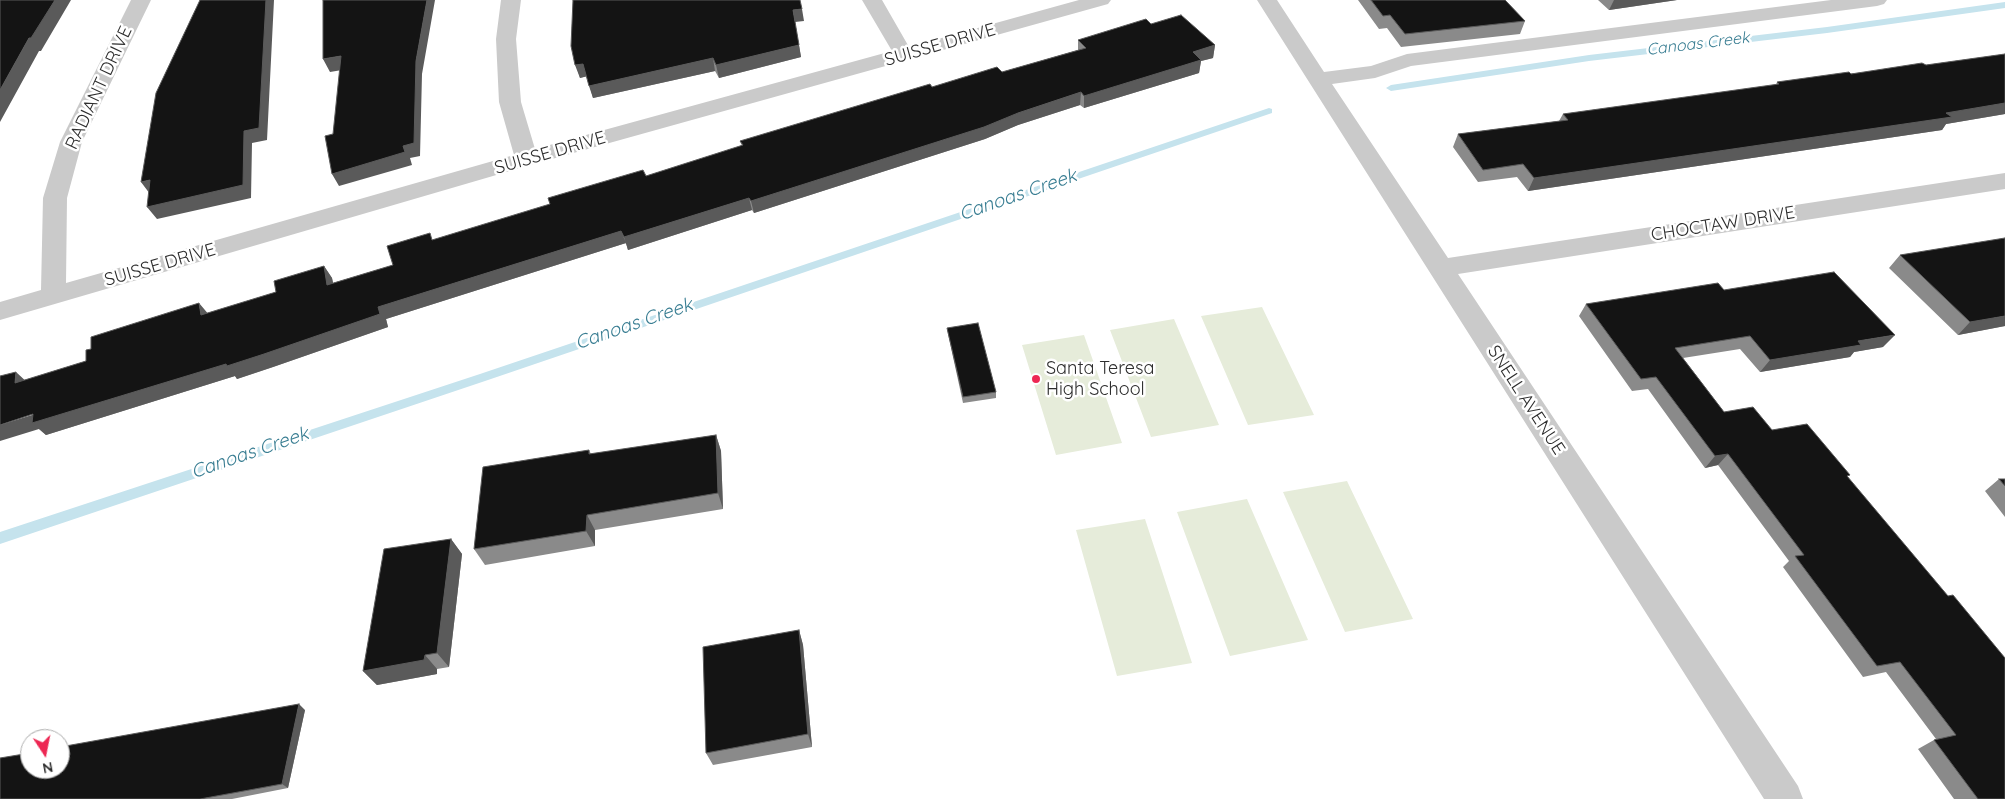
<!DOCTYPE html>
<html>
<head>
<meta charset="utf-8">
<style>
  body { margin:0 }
  #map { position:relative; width:2005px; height:799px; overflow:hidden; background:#fff; font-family:Quicksand,sans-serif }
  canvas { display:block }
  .north { position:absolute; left:20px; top:729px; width:50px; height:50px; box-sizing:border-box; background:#fff; border:1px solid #ababab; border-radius:50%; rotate:169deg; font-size:14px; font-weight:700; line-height:20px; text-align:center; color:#2d2d2d }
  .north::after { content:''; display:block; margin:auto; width:18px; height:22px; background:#ed2753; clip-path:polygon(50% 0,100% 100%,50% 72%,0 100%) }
</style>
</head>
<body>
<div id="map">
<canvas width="2005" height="799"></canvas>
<div class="north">N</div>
</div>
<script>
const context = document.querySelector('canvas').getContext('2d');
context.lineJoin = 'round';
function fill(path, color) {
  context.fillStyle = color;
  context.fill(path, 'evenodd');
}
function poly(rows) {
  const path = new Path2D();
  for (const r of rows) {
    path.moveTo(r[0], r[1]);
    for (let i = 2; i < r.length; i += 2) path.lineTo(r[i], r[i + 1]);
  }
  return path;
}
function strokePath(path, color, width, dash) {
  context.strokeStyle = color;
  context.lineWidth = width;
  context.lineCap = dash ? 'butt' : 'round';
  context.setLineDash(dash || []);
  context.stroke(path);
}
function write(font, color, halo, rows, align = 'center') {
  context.font = font + ' Quicksand,sans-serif';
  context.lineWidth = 5;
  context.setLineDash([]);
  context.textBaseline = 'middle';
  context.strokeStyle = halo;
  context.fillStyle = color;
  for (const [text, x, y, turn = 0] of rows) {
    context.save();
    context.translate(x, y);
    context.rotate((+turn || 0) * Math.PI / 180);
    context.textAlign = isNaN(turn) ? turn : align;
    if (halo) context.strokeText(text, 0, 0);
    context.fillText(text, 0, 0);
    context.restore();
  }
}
fill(poly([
  [1262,307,1314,415,1248,425,1201,316],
  [1174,319,1219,425,1151,437,1110,330],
  [1084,335,1122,443,1056,455,1022,345],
  [1347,481,1413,619,1345,632,1283,492],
  [1247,499,1308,640,1230,656,1177,512],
  [1145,519,1192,663,1117,676,1076,530]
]), '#e6ecda');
fill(poly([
  [2005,2,2005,8,1827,33,1589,61,1391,91,1386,88,1391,85,1589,55,1827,27,2005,2],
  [1269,108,1272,109,1272,113,488,380,0,544,0,532,480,374,1269,108]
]), '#c5e3ed');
fill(poly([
  [131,0,151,0,82,142,67,198,66,283,514,155,499,102,496,39,501,0,521,0,516,39,521,102,535,149,892,51,862,0,882,0,909,47,1079,0,1111,0,1108,4,534,164,0,320,0,302,41,290,43,198,60,142,131,0],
  [1257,0,1277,0,1324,72,1371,66,1407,54,1831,0,1887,0,1884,4,1877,6,1411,66,1375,78,1332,84,1448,258,2005,173,2005,189,1458,274,1798,786,1803,799,1764,799,1257,0]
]), '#cacaca');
fill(poly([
  [1358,0,1505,0,1525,21,1520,34,1401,47,1387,28,1379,29],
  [1598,0,1677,0,1609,10],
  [804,21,795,22,801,57,719,78,715,71,593,98,587,76,580,78,571,46],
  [1151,24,1215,45,1213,58,1201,61,1199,73,1084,108,1080,105,1018,125,985,139,754,213,752,210,628,250,626,243,386,319,388,327,273,367,237,379,235,376,46,435,39,429,25,380,86,361,91,349,276,292,324,266,332,278,333,283,393,265,434,240,646,176,742,146,740,141,932,87,1002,72,1078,50,1078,40],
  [2005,54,2005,114,1946,124,1942,130,1528,191,1517,177,1478,182,1453,147,1458,134,1559,121,1563,114,1776,85,1777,82,1926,65],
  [1900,255,2005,326,1958,335,1889,268],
  [1724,290,1883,347,1854,352,1850,357,1760,372,1740,349,1683,358,1724,412,1772,430,1848,477,2005,799,1954,799,1918,749,1934,740,1936,739,1886,672,1863,677,1783,567,1789,561,1718,465,1705,468,1648,389,1632,391,1579,316,1586,304],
  [947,328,996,392,996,398,963,403,948,334],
  [716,435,721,451,723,509,595,530,595,546,485,565,474,549,589,450,591,454],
  [1999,479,2005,479,2005,517,1985,491],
  [451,539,462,554,449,667,437,669,437,674,377,685,363,671],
  [799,630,803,645,812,747,713,765,706,753],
  [305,710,288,788,232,799,0,799]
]), '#8a8a8a');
fill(poly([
  [55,0,71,0,41,51,39,51,0,122,0,90,29,38],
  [266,0,274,0,267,140,252,143,251,198,157,219,147,207,244,131],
  [427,0,435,0,422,74,420,156,410,158,412,165,339,186,332,174,403,146,416,61],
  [1614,0,1677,0,1609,10],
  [802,9,804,21,795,22,793,10],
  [799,45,801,57,719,78,716,65],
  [1215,45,1213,58,1201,61,1199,73,1084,108,1084,96,1193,52],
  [341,56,348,69,330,72,323,59],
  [713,58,715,71,593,98,589,86],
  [583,64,588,76,580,78,575,65],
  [1081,92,1080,105,1018,125,985,139,754,213,751,201],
  [2005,103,2005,114,1946,124,1942,130,1528,191,1534,178],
  [150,180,150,194,141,182],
  [749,198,752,210,628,250,624,237],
  [621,231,626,243,386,319,388,327,273,367,237,379,235,376,46,435,39,429,0,441,0,425],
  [324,266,332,278,336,297,327,285],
  [199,303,210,316,201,315],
  [2005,316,2005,326,1958,335,1970,322],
  [1895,335,1883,347,1854,352,1850,357,1760,372,1770,360,1858,341],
  [16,372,29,384,15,383],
  [716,435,721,451,723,509,718,493],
  [1728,454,1718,465,1705,468,1715,456],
  [587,515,595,530,595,546,586,531],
  [451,539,462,554,449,667,437,653],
  [799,630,803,645,812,747,808,734],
  [425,655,437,669,437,674,377,685,363,671],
  [299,704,305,710,288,788,282,784]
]), '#5a5a5a');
const building = poly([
  [0,0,55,0,31,38,29,38,0,90,0,0],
  [200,0,266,0,259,128,244,131,243,185,147,207,150,180,141,182,156,93,200,0],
  [323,0,427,0,416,61,414,143,403,146,405,152,332,174,325,136,333,134,341,56,323,59,323,0],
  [573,0,800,0,802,9,793,10,799,45,716,65,713,58,589,86,583,64,575,65,571,46,573,0],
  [1371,0,1505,0,1525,21,1405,34,1390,15,1383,16,1371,0],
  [1181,15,1215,45,1193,52,1201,60,1084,96,1081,92,1018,113,984,127,751,201,749,198,624,237,621,231,378,307,380,314,264,354,227,366,226,364,32,423,33,414,0,425,0,376,16,372,15,383,86,361,86,350,91,349,91,337,199,303,201,315,276,292,274,281,324,266,327,285,393,265,387,246,430,233,432,240,550,204,548,198,643,170,646,176,743,145,740,141,930,84,932,87,997,67,1002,72,1086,48,1078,40,1146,19,1151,24,1181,15],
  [2005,54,2005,103,1946,113,1952,117,1534,178,1523,164,1483,170,1458,134,1568,120,1563,114,1779,84,1777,82,1849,72,1851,74,1922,63,1926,65,2005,54],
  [2005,238,2005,316,1970,322,1900,255,2005,238],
  [1834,272,1895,335,1858,341,1861,345,1770,360,1750,336,1675,348,1724,412,1753,407,1772,430,1807,424,1850,475,1847,476,1948,596,1953,595,2005,658,2005,799,1978,799,1934,740,1956,735,1900,662,1877,666,1795,556,1804,555,1728,454,1715,456,1656,377,1641,379,1586,304,1718,283,1724,290,1834,272],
  [978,323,996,392,963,397,947,328,978,323],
  [716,435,718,493,587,515,586,531,474,549,483,467,589,450,589,454,716,435],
  [1999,479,2005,479,2005,486,1999,479],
  [451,539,437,653,425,655,424,660,363,671,384,549,451,539],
  [799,630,808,734,706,753,703,647,799,630],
  [299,704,282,784,200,799,0,799,0,758,30,753,30,769,60,769,60,747,299,704]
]);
fill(building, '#141414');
strokePath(building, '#5a5a5a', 1);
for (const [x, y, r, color] of [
  [1036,379,5,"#ed2753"]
]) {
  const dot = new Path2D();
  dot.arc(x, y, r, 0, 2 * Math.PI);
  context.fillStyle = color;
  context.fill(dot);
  strokePath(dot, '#fff', 2);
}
write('italic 16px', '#387d92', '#fff', [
  ["Canoas Creek",1698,44,-7]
]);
write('18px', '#2d2d2d', '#fff', [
  ["SUISSE DRIVE",940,45,-16],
  ["RADIANT DRIVE",99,88,-65],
  ["SUISSE DRIVE",550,153,-16],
  ["CHOCTAW DRIVE",1723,224,-9],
  ["SUISSE DRIVE",160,265,-16],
  ["SNELL AVENUE",1526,400,57]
]);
write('18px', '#2d2d2d', '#fff', [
  ["Santa Teresa",1046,369],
  ["High School",1046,390]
], 'left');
write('italic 19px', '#387d92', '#fff', [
  ["Canoas Creek",1018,195,-19],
  ["Canoas Creek",634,324,-19],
  ["Canoas Creek",250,453,-19]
]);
</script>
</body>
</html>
